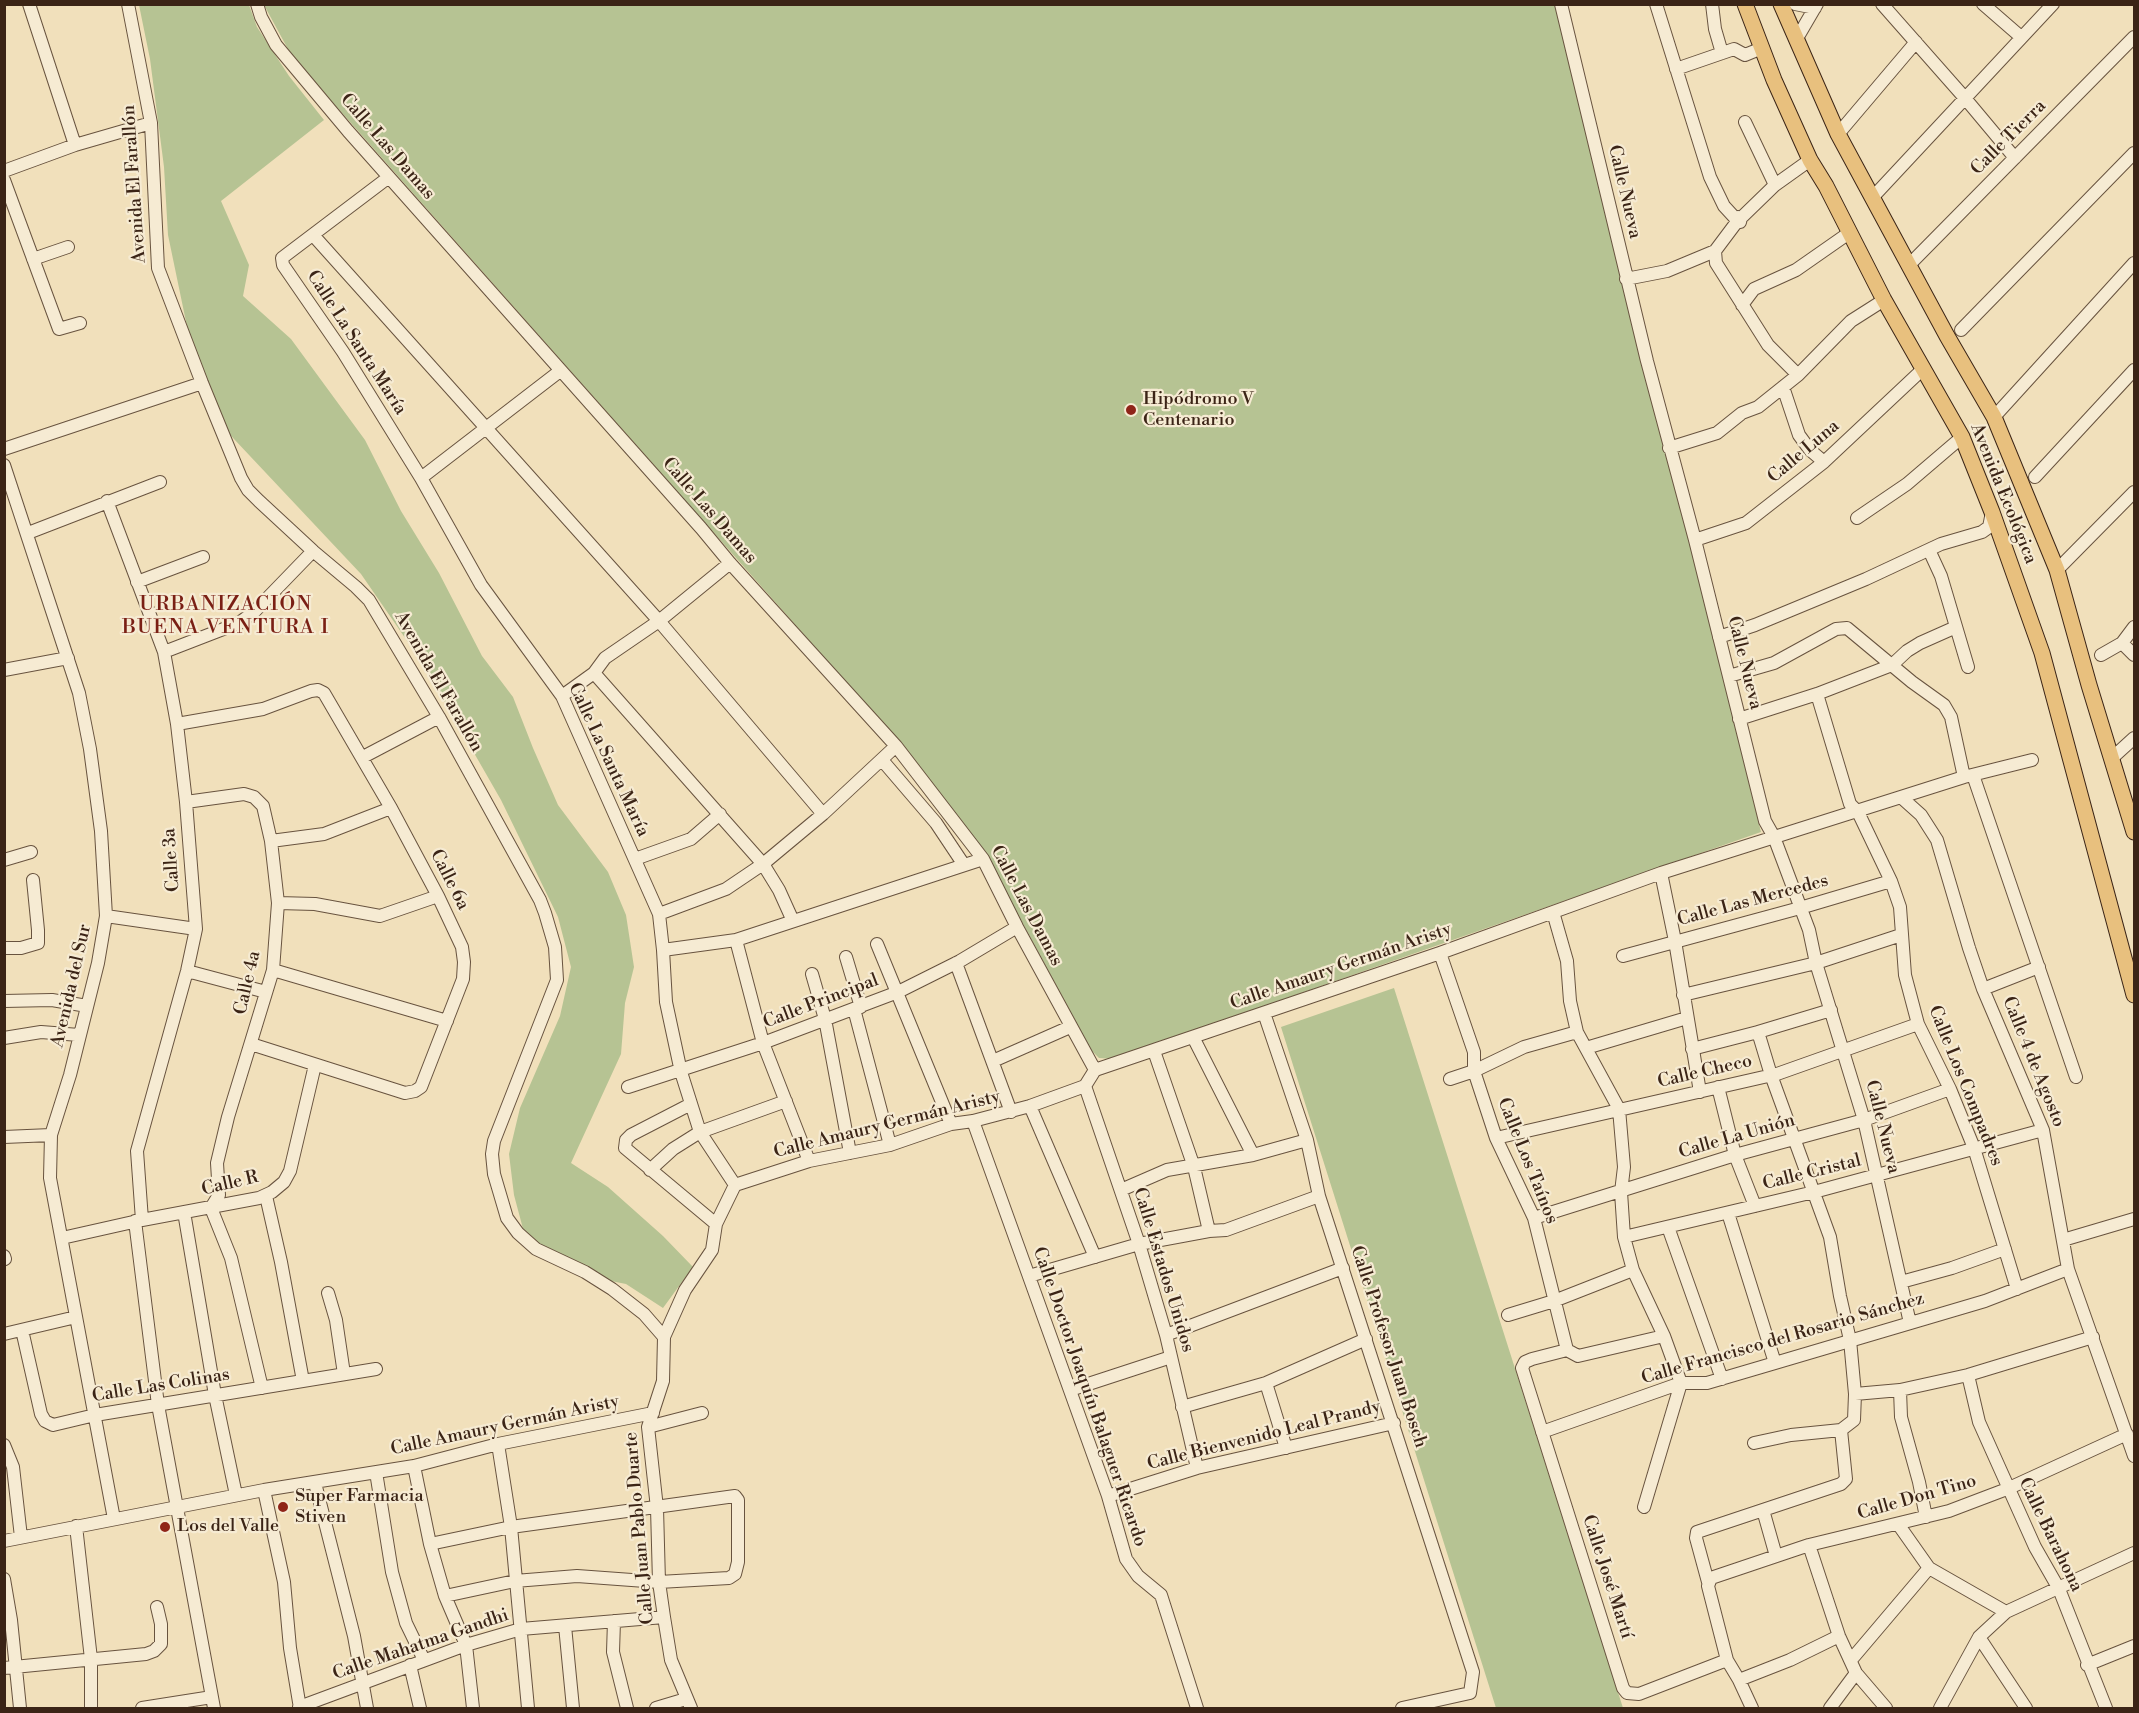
<!DOCTYPE html>
<html>
<head>
<meta charset="utf-8">
<style>
  body { margin:0 }
  #map { position:relative; width:2139px; height:1713px; overflow:hidden; background:#f1e0bb; font-family:"Libre Bodoni",serif }
  canvas { display:block }
  .frame { position:absolute; inset:0; border:6px solid #3b2416; pointer-events:none }
</style>
</head>
<body>
<div id="map">
<canvas width="2139" height="1713"></canvas>
<div class="frame"></div>
</div>
<script>
const context = document.querySelector('canvas').getContext('2d');
context.lineJoin = 'round';
function fill(path, color) {
  context.fillStyle = color;
  context.fill(path, 'evenodd');
}
function poly(rows) {
  const path = new Path2D();
  for (const r of rows) {
    path.moveTo(r[0], r[1]);
    for (let i = 2; i < r.length; i += 2) path.lineTo(r[i], r[i + 1]);
  }
  return path;
}
function strokePath(path, color, width, dash) {
  context.strokeStyle = color;
  context.lineWidth = width;
  context.lineCap = dash ? 'butt' : 'round';
  context.setLineDash(dash || []);
  context.stroke(path);
}
function write(font, color, halo, rows, align = 'center') {
  context.font = font + ' "Libre Bodoni",serif';
  context.lineWidth = 4.5;
  context.setLineDash([]);
  context.textBaseline = 'middle';
  context.strokeStyle = halo;
  context.fillStyle = color;
  for (const [text, x, y, turn = 0] of rows) {
    context.save();
    context.translate(x, y);
    context.rotate((+turn || 0) * Math.PI / 180);
    context.textAlign = isNaN(turn) ? turn : align;
    if (halo) context.strokeText(text, 0, 0);
    context.fillText(text, 0, 0);
    context.restore();
  }
}
fill(poly([
  [139,5,249,5,257,27,289,76,324,120,221,201,249,265,243,296,291,339,365,440,401,511,439,573,482,656,513,697,533,748,558,805,608,872,626,915,634,967,625,1003,621,1054,571,1163,608,1187,663,1236,693,1267,663,1308,626,1284,596,1278,526,1240,514,1195,509,1154,520,1108,560,1016,571,967,558,917,501,800,423,664,361,574,218,422,195,365,168,235,164,167,150,59],
  [264,5,1556,5,1761,832,1113,1059,1099,1058,1091,1050,1015,909,899,742,311,78,289,51],
  [1394,988,1623,1708,1496,1708,1281,1027]
]), '#b6c393');
const minor = poly([
  [29,4,75,145],
  [128,4,151,123,158,268,202,383,241,478,248,490,259,501,313,551,356,587,369,600,439,717,540,900,545,913,555,947,557,980,494,1141,492,1154,494,1174,507,1218,518,1233,536,1249,585,1272,612,1289,644,1314,664,1337],
  [257,4,261,17,276,45,348,131,701,528,730,563,896,746,983,859,1017,927,1095,1070],
  [1561,4,1647,361,1695,540,1765,821,1774,837,1809,930,1816,963,1864,1120,1910,1323],
  [1656,4,1710,177,1724,206,1735,218],
  [1712,4,1715,29,1722,53],
  [1795,4,1815,8],
  [1882,4,1964,97,2015,158],
  [1983,4,2021,37],
  [1796,40,1817,4],
  [1676,69,1734,49,1745,55,1762,48],
  [1745,122,1775,185],
  [1838,134,1916,42],
  [4,171,75,145,151,123],
  [389,177,282,258,283,265,343,352,421,478,481,585,562,696,659,914,663,950,666,1002,681,1072,700,1132,735,1185],
  [4,180,59,329,80,323],
  [1872,198,2053,4],
  [1738,217,1741,218,1740,222,1736,223,1715,251,1716,263,1768,345,1798,375],
  [1741,218,1775,185,1810,160],
  [313,235,659,621,823,814],
  [33,259,68,247],
  [1909,265,2134,37],
  [1626,279,1667,271,1715,251],
  [1742,305,1754,289,1796,270,1849,233],
  [1961,330,2134,153],
  [1783,387,1799,435,1810,450,1824,462],
  [1994,417,2134,263],
  [1669,448,1717,433,1742,413,1758,407,1798,375,1851,321,1884,300],
  [4,449,202,383],
  [4,465,79,693,90,749,101,831,106,916,98,963,70,1075,51,1135,50,1178,114,1519],
  [2035,477,2134,370],
  [421,478,560,371],
  [107,501,164,652,177,724,186,802,196,929,187,971,137,1151,142,1220],
  [1857,518,1907,484,1962,437],
  [28,533,160,482],
  [1695,540,1746,523,1824,462,1923,369],
  [1929,550,1941,576,1968,667],
  [2057,570,2134,492],
  [137,582,203,557],
  [1719,637,1755,625,1866,579,1941,544,1982,532,1989,527,1992,512],
  [2122,643,2134,655],
  [164,652,239,623,254,612,313,551],
  [2101,655,2122,643,2134,627],
  [4,670,68,658],
  [594,673,763,864,779,890,793,921],
  [1729,676,1774,663,1836,629,1847,628,1912,682,1944,705,1951,717,1964,777],
  [1817,694,1850,804,1858,812,1891,881,1900,907,1905,975,1918,1024,1950,1089,1974,1148,2017,1289],
  [562,696,594,673,605,658,659,621,730,563],
  [1739,719,1817,694,1892,665,1907,651,1920,643,1956,627],
  [177,724,263,709,311,691,318,690,324,693,391,808,438,896,462,947,464,962,463,979,421,1087,415,1091,405,1093,251,1044],
  [363,757,439,717],
  [2111,759,2134,738],
  [882,760,936,823,964,865],
  [1973,775,2076,1077],
  [1902,798,1921,815,1937,840,1969,948,1983,989,2043,1130,2068,1269,2134,1456],
  [186,802,244,794,254,797,263,806,271,841,278,903,273,970,228,1117,217,1163,219,1195,211,1208,231,1258,262,1388],
  [271,841,324,834,391,808],
  [635,859,691,839,720,814],
  [4,860,31,852],
  [1661,873,1675,941,1700,1092],
  [278,903,315,904,380,916,438,896],
  [1553,912,1567,961,1570,1001,1577,1032,1619,1109,1624,1167,1621,1192,1624,1237,1633,1270,1664,1336,1681,1383,1644,1507],
  [659,914,726,889,763,864,823,814,896,746],
  [106,916,196,929],
  [736,940,763,1043,809,1161],
  [877,944,951,1124],
  [4,948,21,948,38,943,38,930,33,880],
  [663,950,736,940,983,859],
  [1440,953,1474,1052,1474,1071,1496,1138,1534,1218,1567,1350],
  [1623,956,1800,908,1891,881],
  [846,957,861,1007],
  [956,963,1011,1112],
  [273,970,447,1021],
  [187,971,266,992],
  [812,974,825,1019,850,1153],
  [1983,989,2039,967],
  [1683,995,1816,963,1901,935],
  [4,1001,52,1000,87,1006],
  [854,1009,890,1145],
  [1264,1013,1307,1140,1319,1196,1473,1672,1470,1693,1402,1708],
  [1758,1032,1771,1075,1830,1237,1840,1296,1850,1340,1855,1394,1854,1420,1841,1430],
  [1193,1037,1253,1155],
  [4,1038,41,1032,79,1035],
  [1586,1048,1687,1018],
  [1692,1049,1758,1032,1831,1010],
  [1154,1051,1194,1167,1209,1231],
  [993,1061,1070,1027],
  [1450,1079,1474,1071,1524,1047,1577,1032],
  [1085,1086,1139,1244,1166,1335,1197,1468],
  [628,1087,763,1043,898,992,960,961,1017,927],
  [1718,1087,1735,1155,1755,1206],
  [691,1104,631,1135,626,1140,625,1148,716,1224],
  [1030,1106,1095,1257],
  [973,1121,1108,1496,1126,1559,1138,1576,1161,1595,1197,1708],
  [4,1137,51,1135],
  [1496,1138,1777,1074,1918,1024],
  [650,1170,673,1149,700,1132,786,1101],
  [1121,1190,1167,1170,1253,1155,1307,1140],
  [266,1196,281,1262,303,1381],
  [184,1212,215,1395,236,1495],
  [1728,1213,1775,1363],
  [1534,1218,1735,1155,1864,1120,1950,1089],
  [135,1221,158,1405,214,1708],
  [1668,1227,1722,1379],
  [1624,1237,1814,1192,2043,1130],
  [62,1238,142,1220,259,1198,272,1192,284,1182,290,1171,315,1065],
  [2063,1240,2134,1219],
  [4,1256,5,1259],
  [1029,1276,1139,1244,1209,1231,1226,1230,1319,1196],
  [1901,1282,1952,1268,2005,1249],
  [328,1293,336,1320,344,1374],
  [1508,1315,1554,1301,1633,1270],
  [22,1330,41,1414,45,1421,53,1425,95,1415,376,1369],
  [4,1334,76,1317],
  [1166,1335,1343,1268],
  [1567,1350,1532,1359,1525,1362,1522,1368,1623,1688,1627,1693,1639,1694,1727,1660],
  [1567,1350,1578,1356,1664,1336],
  [1968,1375,1979,1422,2035,1547,2059,1589,2106,1708],
  [1266,1383,1286,1448],
  [1070,1390,1171,1357],
  [1900,1390,1901,1417,1919,1482,1926,1517],
  [1855,1394,1900,1390,1968,1375,2093,1337],
  [1182,1407,1266,1383,1366,1339],
  [648,1427,702,1413],
  [1542,1432,1681,1383,1707,1383,1775,1363,1985,1301,2068,1269],
  [498,1444,511,1527,528,1708],
  [4,1445,13,1467,21,1537],
  [414,1466,430,1544,445,1596,466,1645,473,1708],
  [376,1472,392,1572,406,1623,424,1660],
  [315,1483,354,1636,367,1708],
  [264,1490,284,1582,290,1648,300,1708],
  [1108,1496,1197,1468,1394,1423],
  [1763,1510,1776,1556],
  [1898,1524,1929,1568,2006,1612],
  [76,1526,91,1659,91,1708],
  [4,1541,264,1490,414,1466,498,1444,653,1413],
  [430,1544,511,1527,735,1496,738,1500,738,1562,735,1574,729,1578,659,1582,577,1576,515,1581,445,1596],
  [1809,1545,1839,1636,1856,1673,1886,1708],
  [4,1579,11,1620,20,1708],
  [1708,1582,1696,1538,1697,1532,1841,1484,1846,1479,1841,1430,1791,1435,1754,1443],
  [614,1621,613,1652,627,1708],
  [565,1626,573,1708],
  [1979,1637,2026,1708],
  [1851,1660,1929,1568],
  [410,1665,420,1708],
  [2087,1665,2134,1646],
  [4,1668,146,1654,154,1651,161,1644,161,1624,157,1607],
  [1739,1680,1790,1660,1839,1636],
  [299,1707,466,1645,521,1629,664,1617],
  [142,1708,212,1697],
  [656,1708,686,1699],
  [691,1708,671,1660,664,1617,659,1582,657,1508,648,1427,663,1381,664,1337,685,1290,712,1250,716,1224,735,1185,809,1161,890,1145,951,1124,973,1121,1030,1106,1085,1086,1095,1070,1440,953,1661,873,1964,777,2032,760],
  [1752,1708,1739,1680,1727,1660,1708,1586,1711,1578,1809,1545,1949,1511,2007,1489,2127,1434],
  [1830,1708,1856,1673],
  [1940,1708,1979,1637,2006,1612,2134,1553]
]);
const major = poly([
  [1745,4,1774,80,1810,160,1826,186,1884,300,1962,437,1992,512,2042,653,2134,995],
  [1781,4,1838,134,1947,336,1994,417,2057,570,2089,685,2134,832]
]);
strokePath(minor, '#68533f', 14);
strokePath(major, '#3b2416', 17);
strokePath(minor, '#f6ebd3', 12);
strokePath(major, '#e8c07e', 15);
for (const [x, y, r, color] of [
  [1131,410,6,"#8f2418"],
  [283,1507,6,"#8f2418"],
  [165,1527,6,"#8f2418"]
]) {
  const dot = new Path2D();
  dot.arc(x, y, r, 0, 2 * Math.PI);
  context.fillStyle = color;
  context.fill(dot);
  strokePath(dot, '#f6ebd3', 2);
}
write('18px', '#3b2416', '#f6ebd3', [
  ["Calle Tierra",2009,138,-45],
  ["Calle Las Damas",387,147,49],
  ["Avenida El Farallón",135,184,-94],
  ["Calle Nueva",1624,192,77],
  ["Calle La Santa María",356,343,57],
  ["Calle Luna",1804,452,-40],
  ["Avenida Ecológica",2003,494,68],
  ["Calle Las Damas",709,511,49],
  ["Calle Nueva",1744,663,76],
  ["Avenida El Farallón",438,682,60],
  ["Calle La Santa María",608,760,65],
  ["Calle 3a",172,860,-94],
  ["Calle 6a",449,880,63],
  ["Calle Las Mercedes",1753,901,-15],
  ["Calle Las Damas",1026,906,62],
  ["Calle Amaury Germán Aristy",1341,967,-19],
  ["Calle 4a",248,983,-77],
  ["Avenida del Sur",72,986,-77],
  ["Calle Principal",821,1002,-21],
  ["Calle 4 de Agosto",2033,1062,68],
  ["Calle Checo",1705,1072,-13],
  ["Calle Los Compadres",1965,1086,68],
  ["Calle Amaury Germán Aristy",887,1125,-14],
  ["Calle Nueva",1882,1127,76],
  ["Calle La Unión",1737,1137,-16],
  ["Calle Los Taínos",1527,1161,68],
  ["Calle Cristal",1812,1173,-14],
  ["Calle R",230,1184,-13],
  ["Calle Estados Unidos",1163,1270,73],
  ["Calle Francisco del Rosario Sánchez",1783,1339,-16],
  ["Calle Profesor Juan Bosch",1388,1347,72],
  ["Calle Las Colinas",161,1386,-9],
  ["Calle Doctor Joaquín Balaguer Ricardo",1089,1397,71],
  ["Calle Amaury Germán Aristy",505,1426,-12],
  ["Calle Bienvenido Leal Prandy",1264,1436,-14],
  ["Calle Don Tino",1917,1498,-16],
  ["Calle Juan Pablo Duarte",640,1528,-95],
  ["Calle Barahona",2050,1535,64],
  ["Calle José Martí",1607,1577,72],
  ["Calle Mahatma Gandhi",421,1645,-19]
]);
write('18px', '#3b2416', '#f6ebd3', [
  ["Hipódromo V",1143,400],
  ["Centenario",1143,421],
  ["Super Farmacia",295,1497],
  ["Stiven",295,1518],
  ["Los del Valle",177,1527]
], 'left');
context.letterSpacing = '1.5px';
write('20px', '#7a1f14', '#f6ebd3', [
  ["URBANIZACIÓN",226,605],
  ["BUENA VENTURA I",226,628]
]);
context.letterSpacing = '0px';
</script>
</body>
</html>
